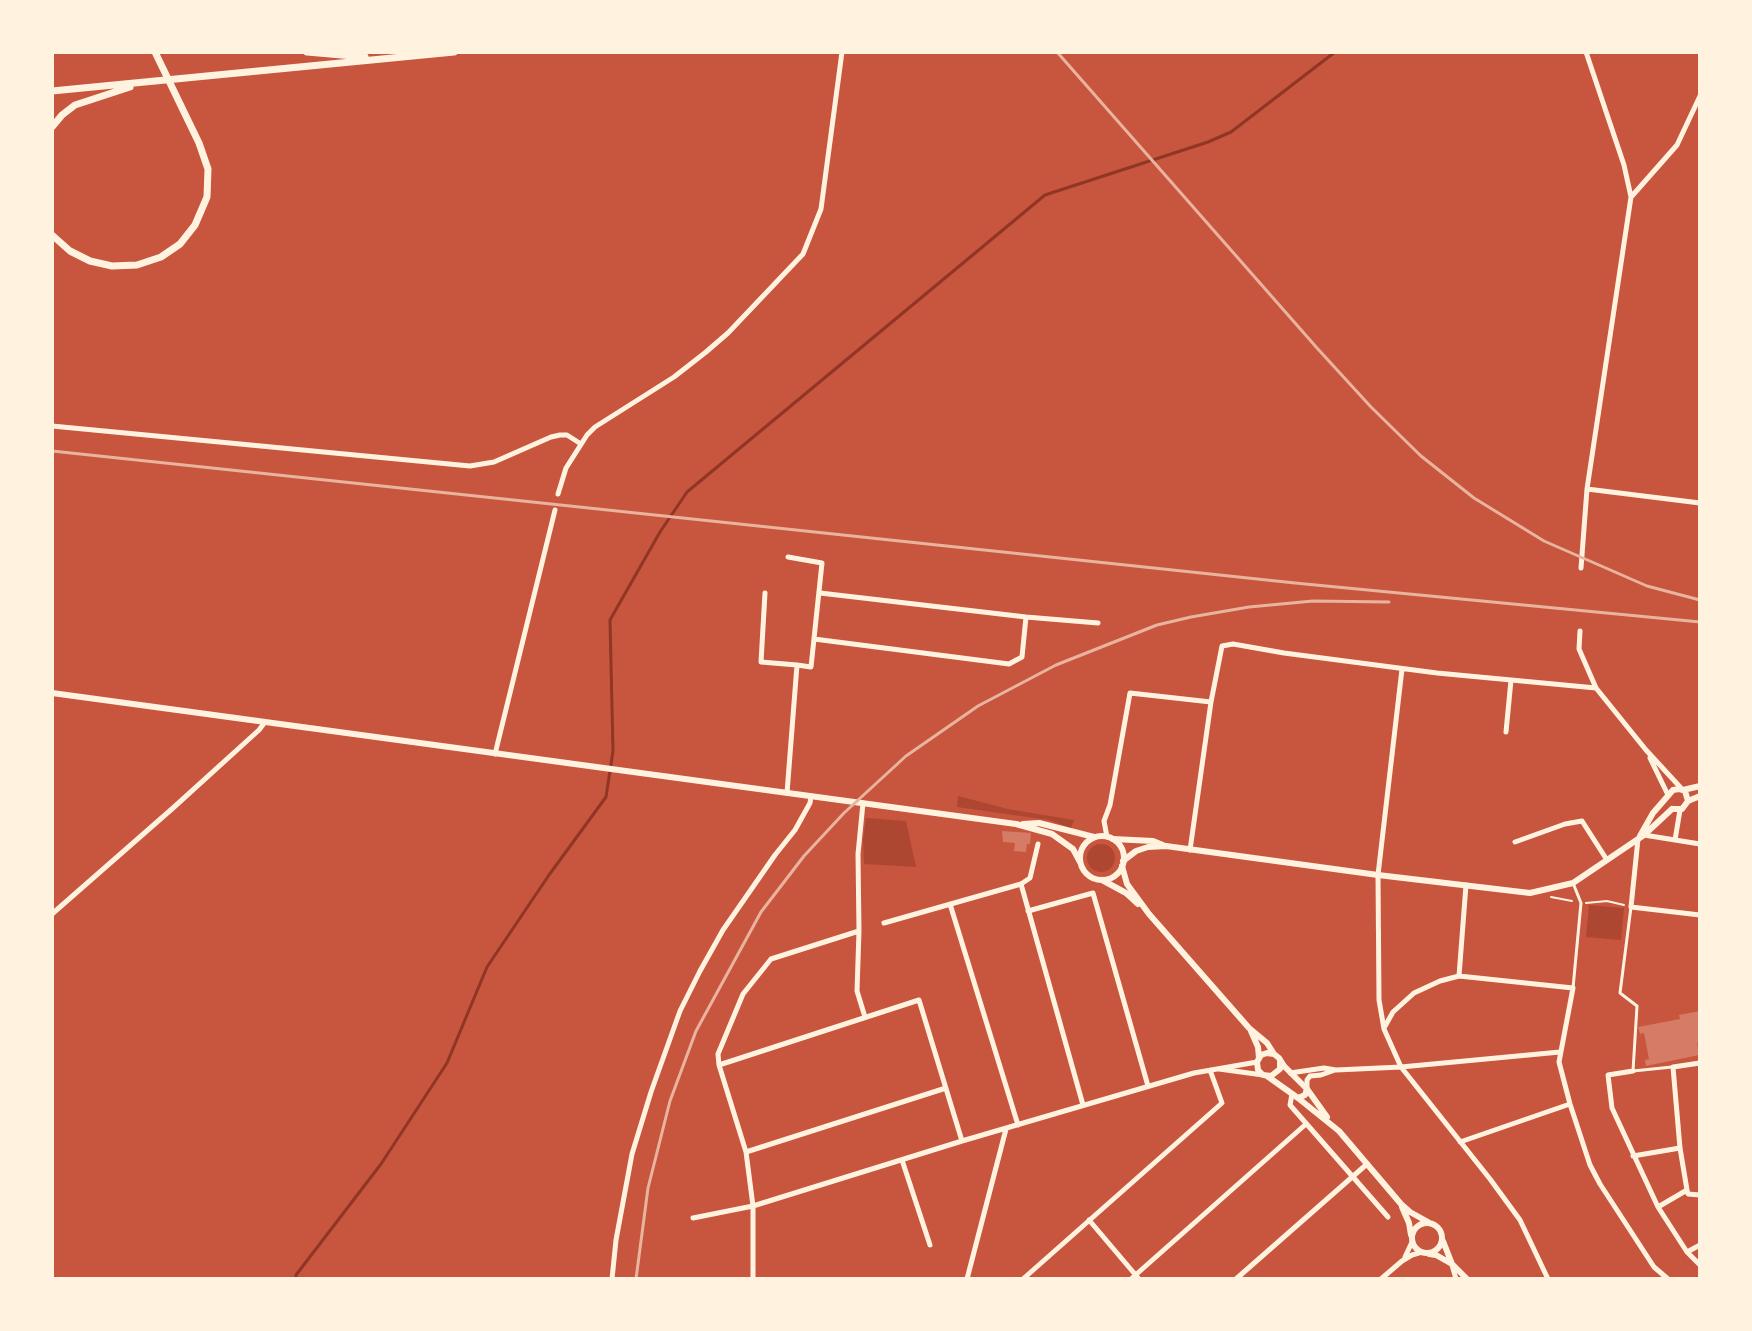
<!DOCTYPE html>
<html>
<head>
<meta charset="utf-8">
<style>
  body { margin:0 }
  #map { position:relative; width:1752px; height:1331px; overflow:hidden; background:#c8553d; font-family:"Space Grotesk",sans-serif }
  canvas { display:block }
  .frame { position:absolute; inset:0; border:54px solid #fff3e0; pointer-events:none }
</style>
</head>
<body>
<div id="map">
<canvas width="1752" height="1331"></canvas>
<div class="frame"></div>
</div>
<script>
const context = document.querySelector('canvas').getContext('2d');
context.lineJoin = 'round';
function fill(path, color) {
  context.fillStyle = color;
  context.fill(path, 'evenodd');
}
function poly(rows) {
  const path = new Path2D();
  for (const r of rows) {
    if (r.length === 3) {
      path.moveTo(r[0] + r[2], r[1]);
      path.arc(r[0], r[1], r[2], 0, 2 * Math.PI);
      continue;
    }
    path.moveTo(r[0], r[1]);
    for (let i = 2; i < r.length; i += 2) path.lineTo(r[i], r[i + 1]);
  }
  return path;
}
function strokePath(path, color, width, dash) {
  context.strokeStyle = color;
  context.lineWidth = width;
  context.lineCap = dash ? 'butt' : 'round';
  context.setLineDash(dash || []);
  context.stroke(path);
}
fill(poly([
  [958,796,1008,809,1074,820,1071,828,1049,820,957,807],
  [866,818,906,821,916,867,864,864,863,840],
  [1101,858,14],
  [1589,905,1624,908,1621,940,1586,937]
]), '#ae4732');
strokePath(poly([
  [296,1279,296,1275,381,1164,447,1063,487,967,549,875,606,797,613,751,610,620,660,532,687,492,1045,195,1208,142,1231,132,1335,52]
]), '#8f3625', 3);
fill(poly([
  [1002,831,1031,833,1030,844,1027,844,1026,852,1014,851,1015,843,1003,842],
  [1700,1011,1700,1043,1697,1043,1699,1055,1646,1066,1645,1060,1649,1059,1644,1033,1640,1034,1638,1027,1680,1019,1679,1015]
]), '#d67c66');
strokePath(poly([
  [1551,897,1572,901],
  [1586,903,1607,901,1624,905]
]), '#fff3e0', 2);
strokePath(poly([
  [1573,883,1581,903,1573,988],
  [1631,907,1620,993,1637,1006,1633,1071,1672,1067]
]), '#fff3e0', 3);
strokePath(poly([
  [1586,52,1624,165,1631,197,1587,489,1700,503],
  [1632,196,1677,145,1700,96],
  [52,426,470,466,494,462,551,437,560,435,567,435,581,444],
  [558,494,566,468,587,435,595,427,674,377,706,352,728,333,803,254,821,209,842,52],
  [1581,568,1587,489],
  [765,593,761,662,797,665],
  [820,593,1026,617,1098,623],
  [1580,631,1579,649,1596,688,1646,750,1681,788],
  [814,639,1009,664,1022,657,1026,617],
  [1402,669,1378,875,1379,1000,1384,1029,1401,1067,1490,1179,1520,1220,1548,1279],
  [1506,732,1511,680],
  [495,754,555,510],
  [1650,758,1668,795],
  [787,793,797,665,811,667,822,563,788,557],
  [1644,835,1700,844],
  [1107,837,1104,821,1110,805,1130,693,1211,702],
  [1638,839,1631,907,1700,915],
  [1675,840,1680,810],
  [1515,842,1565,824,1582,821,1607,860],
  [1190,850,1211,702,1222,646,1233,644,1284,653,1437,673,1596,688],
  [1021,884,1083,1105],
  [950,904,1018,1125],
  [1028,911,1093,893,1148,1086],
  [52,914,173,808,259,730,265,722],
  [884,923,1021,884,1030,878,1038,844],
  [859,931,857,991,865,1017],
  [1459,976,1466,885],
  [1384,1028,1393,1012,1414,993,1440,981,1459,976,1573,988,1559,1062,1570,1104,1590,1165,1600,1184,1654,1267,1668,1279],
  [719,1065,919,1000,962,1141],
  [1219,1069,1263,1075],
  [1633,1071,1608,1075,1612,1108,1658,1207,1687,1252,1700,1265],
  [1290,1073,1324,1068,1336,1070,1401,1067,1560,1052],
  [1307,1089,1307,1080,1310,1076,1321,1075,1335,1070],
  [1292,1094,1290,1105,1388,1217],
  [1460,1142,1570,1104],
  [746,1152,946,1088],
  [1633,1156,1680,1148],
  [902,1160,930,1245],
  [1687,1190,1680,1148,1673,1067,1700,1063],
  [1687,1190,1688,1194,1700,1195],
  [1658,1207,1687,1190],
  [693,1218,753,1206,962,1141,1194,1073,1257,1062],
  [1089,1220,1139,1279],
  [1687,1252,1700,1245],
  [1405,1257,1412,1242],
  [1452,1265,1456,1279],
  [612,1279,616,1240,632,1154,651,1092,680,1011,700,971,723,930,775,855,795,830,810,803,811,796],
  [753,1279,753,1206,746,1152,719,1065,718,1054,743,994,771,959,859,931,858,854,863,803],
  [967,1279,1006,1129],
  [1023,1279,1222,1103,1210,1070],
  [1131,1279,1306,1124],
  [1236,1279,1367,1164],
  [1381,1279,1402,1261,1412,1255,1422,1252]
]), '#fff3e0', 5);
strokePath(poly([
  [1683,790,1700,786],
  [1672,809,1682,809,1688,801,1700,796],
  [1640,836,1653,813,1673,790,1679,789,1685,791,1688,801],
  [1113,839,1153,841,1163,845],
  [1123,861,1136,851,1148,847,1166,846,1378,875,1530,893,1573,883,1644,835,1672,809]
]), '#fff3e0', 6);
strokePath(poly([
  [52,693,1016,824,1052,834,1073,849,1080,862],
  [1023,824,1039,823,1094,837],
  [1102,858,22],
  [1122,866,1127,884,1149,914,1249,1028,1267,1043,1274,1054],
  [1102,880,1126,893,1138,904],
  [1251,1031,1258,1047,1259,1058],
  [1280,1061,1280,1069,1271,1076,1263,1075,1258,1070,1257,1062,1261,1055,1267,1053,1274,1054,1279,1058,1284,1066,1307,1089,1327,1117],
  [1267,1076,1298,1098,1305,1095,1307,1089],
  [1298,1098,1339,1131,1401,1204,1410,1212,1428,1222],
  [1402,1207,1409,1223,1411,1235],
  [1427,1238,15],
  [1443,1241,1452,1264],
  [1429,1254,1436,1255,1452,1264,1467,1279]
]), '#fff3e0', 6);
strokePath(poly([
  [307,52,365,57],
  [52,91,454,52],
  [52,127,62,115,75,105,130,87],
  [52,235,70,251,90,261,112,266,137,265,161,257,180,244,195,225,207,197,208,169,199,143,155,52]
]), '#fff3e0', 7);
strokePath(poly([
  [1057,52,1317,348,1371,407,1421,456,1474,498,1544,541,1647,586,1700,600],
  [52,451,1295,583,1700,622],
  [636,1279,648,1188,670,1101,696,1031,761,912,804,856,844,813,906,756,978,706,1056,665,1157,625,1191,617,1249,607,1313,601,1389,602]
]), '#e9b49f', 3);
</script>
</body>
</html>
